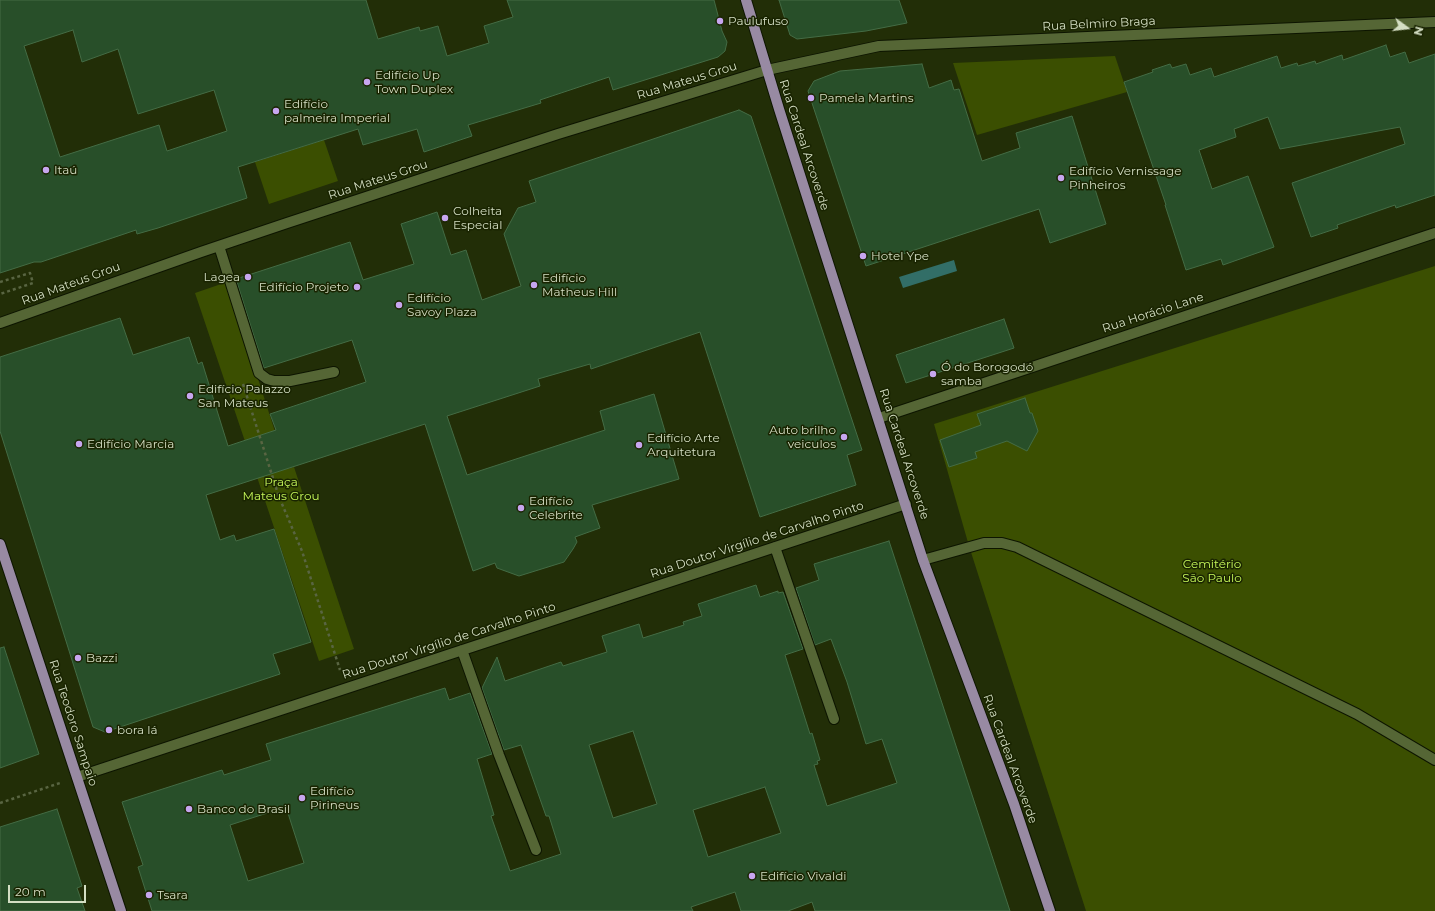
<!DOCTYPE html>
<html>
<head>
<meta charset="utf-8">
<style>
  body { margin:0 }
  #map { position:relative; width:1435px; height:911px; overflow:hidden; background:#222e07; font-family:Montserrat,sans-serif }
  canvas { display:block }
  .north { position:absolute; left:1387px; top:8px; width:40px; height:40px; -webkit-text-stroke:3px #192400; paint-order:stroke; rotate:105deg; font-size:11px; font-weight:700; line-height:16px; text-align:center; color:#d4dec3 }
  .north::after { content:''; display:block; margin:auto; width:14px; height:18px; background:#d4dec3; clip-path:polygon(50% 0,100% 100%,50% 72%,0 100%) }
  .scale { position:absolute; left:8px; top:885px; width:78px; height:18px; box-sizing:border-box; border:2px solid #d4dec3; border-top:0; padding-left:5px; font-size:12px; line-height:14px; white-space:nowrap; color:#d4dec3; -webkit-text-stroke:3px #192400; paint-order:stroke }
</style>
</head>
<body>
<div id="map">
<canvas width="1435" height="911"></canvas>
<div class="north">N</div>
<div class="scale">20 m</div>
</div>
<script>
const context = document.querySelector('canvas').getContext('2d');
context.lineJoin = 'round';
function fill(path, color) {
  context.fillStyle = color;
  context.fill(path, 'evenodd');
}
function poly(rows) {
  const path = new Path2D();
  for (const r of rows) {
    path.moveTo(r[0], r[1]);
    for (let i = 2; i < r.length; i += 2) path.lineTo(r[i], r[i + 1]);
  }
  return path;
}
function strokePath(path, color, width, dash) {
  context.strokeStyle = color;
  context.lineWidth = width;
  context.lineCap = dash ? 'butt' : 'round';
  context.setLineDash(dash || []);
  context.stroke(path);
}
function write(font, color, halo, rows, align = 'center') {
  context.font = font + ' Montserrat,sans-serif';
  context.lineWidth = 3;
  context.setLineDash([]);
  context.textBaseline = 'middle';
  context.strokeStyle = halo;
  context.fillStyle = color;
  for (const [text, x, y, turn = 0] of rows) {
    context.save();
    context.translate(x, y);
    context.rotate((+turn || 0) * Math.PI / 180);
    context.textAlign = isNaN(turn) ? turn : align;
    if (halo) context.strokeText(text, 0, 0);
    context.fillText(text, 0, 0);
    context.restore();
  }
}
fill(poly([
  [1115,56,1127,92,977,135,953,63],
  [324,140,338,181,269,204,255,162],
  [1435,266,1435,911,1086,911,969,546,934,424],
  [227,282,287,469,294,467,354,649,319,661,195,293]
]), '#3b4f01');
fill(poly([
  [954,260,957,271,903,288,899,277]
]), '#326e67');
const building = poly([
  [0,0,366,0,378,39,419,27,420,31,438,26,447,56,489,43,484,26,513,17,507,0,714,0,722,31,727,42,725,51,718,57,613,90,609,77,540,100,541,103,468,125,472,136,424,152,417,129,363,145,358,129,238,167,247,198,158,228,137,234,136,230,41,262,34,262,0,273,0,0],
  [73,30,82,62,118,49,138,114,214,90,227,131,167,151,159,125,60,157,24,46,73,30],
  [779,0,899,0,907,23,866,31,797,39,790,35,779,0],
  [1386,45,1390,57,1405,52,1409,63,1435,54,1435,195,1396,208,1395,205,1337,225,1338,228,1311,237,1292,183,1405,144,1400,127,1280,149,1268,117,1234,129,1236,137,1199,150,1212,189,1248,176,1274,247,1223,265,1221,259,1186,270,1165,205,1166,205,1124,82,1153,72,1152,70,1170,64,1172,68,1186,64,1190,75,1211,68,1214,77,1277,56,1281,68,1297,63,1298,66,1315,61,1316,64,1342,55,1343,60,1386,45],
  [922,64,929,88,951,80,954,90,959,89,982,161,1020,148,1016,133,1072,116,1106,224,1050,243,1039,209,866,266,808,91,814,81,840,71,922,64],
  [739,110,751,116,862,450,847,455,856,485,760,517,700,332,591,369,590,364,538,379,540,386,447,416,467,475,605,430,600,411,654,394,679,479,592,505,600,528,575,537,577,542,573,549,564,562,519,576,497,568,495,563,473,571,425,424,206,495,220,540,234,535,236,541,274,529,311,642,273,654,280,674,105,732,93,727,0,431,0,357,120,318,133,355,189,337,198,364,202,362,228,446,276,430,270,414,366,382,352,340,264,368,236,279,350,242,363,280,414,264,401,224,437,212,451,255,466,250,482,300,521,286,504,234,518,208,536,202,529,181,739,110],
  [1004,319,1014,348,906,383,896,355,1004,319],
  [1025,398,1030,413,1032,413,1038,431,1027,451,1007,441,975,452,977,458,949,467,940,440,981,425,977,414,1025,398],
  [889,541,1010,911,815,911,812,902,788,911,741,911,735,892,691,907,693,911,152,911,138,867,143,865,122,802,222,770,224,775,271,760,266,744,445,688,449,700,470,693,492,754,477,759,494,815,491,816,510,871,561,854,549,816,546,816,521,745,504,750,482,688,497,657,505,681,561,662,563,666,607,652,602,636,639,624,643,638,684,625,683,622,702,616,698,604,756,585,760,597,778,591,778,593,783,592,803,649,785,655,810,734,812,733,820,760,817,761,818,764,814,765,827,806,897,783,882,739,866,744,847,682,831,639,815,645,796,588,819,580,814,564,889,541],
  [633,731,657,804,613,818,589,745,633,731],
  [765,787,781,833,708,857,693,810,765,787],
  [286,807,304,863,248,881,230,825,286,807],
  [4,647,39,754,0,768,0,648,4,647],
  [57,809,82,886,77,888,85,911,0,911,0,827,57,809]
]);
fill(building, '#284f29');
strokePath(building, '#446c45', 1);
const minor = poly([
  [219,246,259,373,267,379,274,381,290,381,334,372],
  [0,323,201,252,287,223,558,134,767,70,879,46,1435,22],
  [879,418,1435,233],
  [775,547,834,719],
  [923,560,984,543,1002,543,1017,547,1357,714,1435,760],
  [462,650,499,755,536,850],
  [77,777,906,504]
]);
const major = poly([
  [746,0,779,109,923,560,1014,804,1050,911],
  [0,544,121,911]
]);
strokePath(minor, '#0d1500', 12);
strokePath(major, '#0d1500', 12);
strokePath(poly([
  [0,282,30,273,33,283,0,294],
  [243,384,279,497,302,551,340,670],
  [0,803,60,783]
]), '#596542', 2.5, [3, 3]);
strokePath(minor, '#556635', 10);
strokePath(major, '#988aa3', 10);
for (const [x, y, r, color] of [
  [720,21,4,"#c7a6ef"],
  [367,82,4,"#c7a6ef"],
  [811,98,4,"#c7a6ef"],
  [276,111,4,"#c7a6ef"],
  [46,170,4,"#c7a6ef"],
  [1061,178,4,"#c7a6ef"],
  [445,218,4,"#c7a6ef"],
  [863,256,4,"#c7a6ef"],
  [248,277,4,"#c7a6ef"],
  [534,285,4,"#c7a6ef"],
  [357,287,4,"#c7a6ef"],
  [399,305,4,"#c7a6ef"],
  [933,374,4,"#c7a6ef"],
  [190,396,4,"#c7a6ef"],
  [844,437,4,"#c7a6ef"],
  [79,444,4,"#c7a6ef"],
  [639,445,4,"#c7a6ef"],
  [521,508,4,"#c7a6ef"],
  [78,658,4,"#c7a6ef"],
  [109,730,4,"#c7a6ef"],
  [302,798,4,"#c7a6ef"],
  [189,809,4,"#c7a6ef"],
  [752,876,4,"#c7a6ef"],
  [149,895,4,"#c7a6ef"]
]) {
  const dot = new Path2D();
  dot.arc(x, y, r, 0, 2 * Math.PI);
  context.fillStyle = color;
  context.fill(dot);
  strokePath(dot, '#192400', 1.5);
}
write('12px', '#d4dec3', '#192400', [
  ["Paulufuso",728,21],
  ["Edifício Up",375,75],
  ["Town Duplex",375,89],
  ["Pamela Martins",819,98],
  ["Edifício",284,104],
  ["palmeira Imperial",284,118],
  ["Itaú",54,170],
  ["Edifício Vernissage",1069,171],
  ["Pinheiros",1069,185],
  ["Colheita",453,211],
  ["Especial",453,225],
  ["Hotel Ype",871,256],
  ["Lagea",240,277,"right"],
  ["Edifício",542,278],
  ["Matheus Hill",542,292],
  ["Edifício Projeto",349,287,"right"],
  ["Edifício",407,298],
  ["Savoy Plaza",407,312],
  ["Ó do Borogodó",941,367],
  ["samba",941,381],
  ["Edifício Palazzo",198,389],
  ["San Mateus",198,403],
  ["Auto brilho",836,430,"right"],
  ["veiculos",836,444,"right"],
  ["Edifício Arte",647,438],
  ["Arquitetura",647,452],
  ["Edifício Marcia",87,444],
  ["Edifício",529,501],
  ["Celebrite",529,515],
  ["Bazzi",86,658],
  ["bora lá",117,730],
  ["Edifício",310,791],
  ["Pirineus",310,805],
  ["Banco do Brasil",197,809],
  ["Edifício Vivaldi",760,876],
  ["Tsara",157,895]
], 'left');
write('12px', '#d4dec3', '#192400', [
  ["Rua Belmiro Braga",1099,24,-3],
  ["Rua Mateus Grou",687,81,-17],
  ["Rua Cardeal Arcoverde",804,145,72],
  ["Rua Mateus Grou",378,180,-18],
  ["Rua Mateus Grou",71,284,-20],
  ["Rua Horácio Lane",1153,313,-18],
  ["Rua Cardeal Arcoverde",904,454,72],
  ["Rua Doutor Virgílio de Carvalho Pinto",757,540,-18],
  ["Rua Doutor Virgílio de Carvalho Pinto",449,641,-18],
  ["Rua Teodoro Sampaio",73,723,72],
  ["Rua Cardeal Arcoverde",1010,759,70]
]);
write('12px', '#c6f759', '#192400', [
  ["Praça",281,482],
  ["Mateus Grou",281,496],
  ["Cemitério",1212,564],
  ["São Paulo",1212,578]
]);
</script>
</body>
</html>
